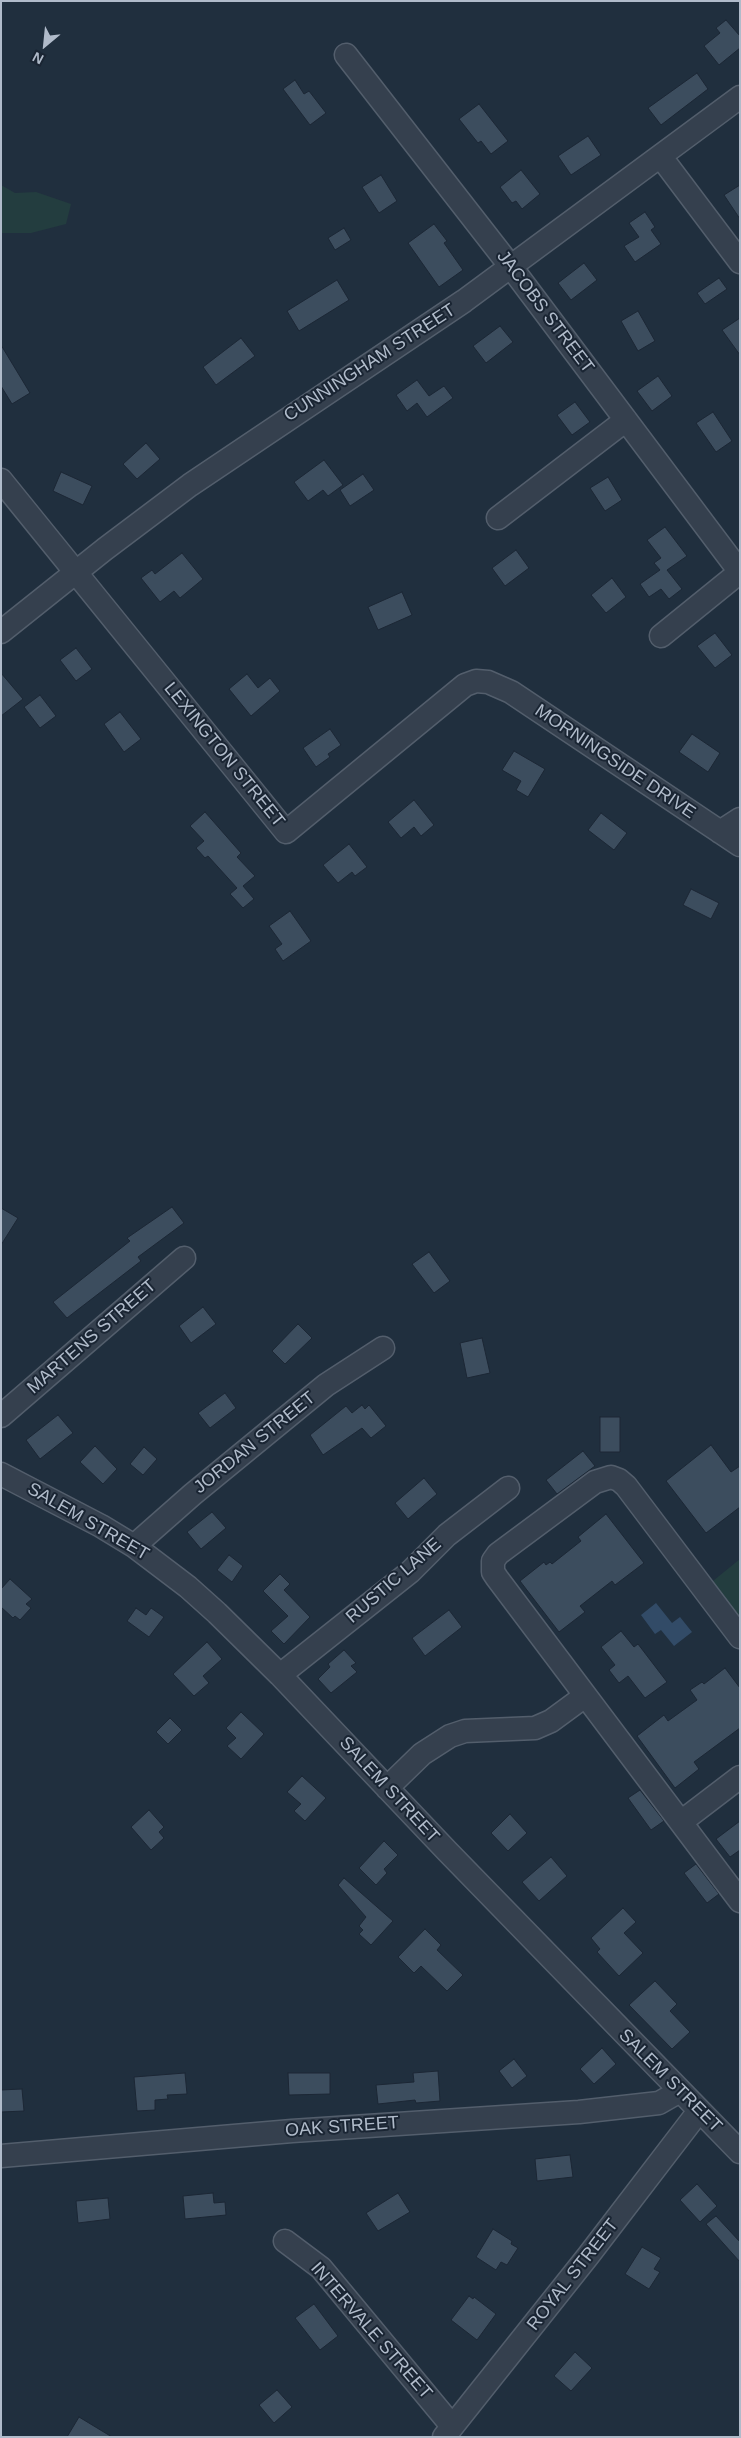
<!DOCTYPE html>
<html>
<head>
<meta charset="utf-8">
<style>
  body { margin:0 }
  #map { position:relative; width:741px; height:2438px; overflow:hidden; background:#202f3e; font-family:Arial,sans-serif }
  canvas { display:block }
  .frame { position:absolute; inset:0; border:2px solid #b0bbca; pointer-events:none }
  .north { position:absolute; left:20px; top:20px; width:50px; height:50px; -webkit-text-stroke:4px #1a2533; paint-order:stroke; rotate:208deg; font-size:14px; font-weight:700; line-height:20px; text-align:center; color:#b0bbca }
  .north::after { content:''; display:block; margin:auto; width:18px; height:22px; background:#b0bbca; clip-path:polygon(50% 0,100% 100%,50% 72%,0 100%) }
</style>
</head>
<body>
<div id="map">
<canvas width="741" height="2438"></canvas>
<div class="frame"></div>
<div class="north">N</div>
</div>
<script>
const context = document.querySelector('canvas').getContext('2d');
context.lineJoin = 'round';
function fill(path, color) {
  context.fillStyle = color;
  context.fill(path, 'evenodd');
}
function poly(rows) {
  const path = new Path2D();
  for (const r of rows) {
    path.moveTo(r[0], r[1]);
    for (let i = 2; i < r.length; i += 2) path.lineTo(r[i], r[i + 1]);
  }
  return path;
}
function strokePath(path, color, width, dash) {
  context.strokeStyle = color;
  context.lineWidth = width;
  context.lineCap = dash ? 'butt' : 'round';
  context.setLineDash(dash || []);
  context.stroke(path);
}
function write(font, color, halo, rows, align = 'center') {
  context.font = font + ' Arial,sans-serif';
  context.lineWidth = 4;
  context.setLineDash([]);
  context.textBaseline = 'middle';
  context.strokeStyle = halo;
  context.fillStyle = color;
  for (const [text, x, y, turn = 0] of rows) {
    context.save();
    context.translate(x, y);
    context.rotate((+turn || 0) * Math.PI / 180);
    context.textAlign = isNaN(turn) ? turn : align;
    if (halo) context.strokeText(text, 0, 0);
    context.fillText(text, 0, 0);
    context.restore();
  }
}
fill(poly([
  [1,185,15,193,36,192,71,204,66,224,31,233,1,233],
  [740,1559,740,1625,708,1585]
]), '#233d3f');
fill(poly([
  [656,1603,672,1623,680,1617,692,1632,674,1646,661,1630,655,1634,641,1615]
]), '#324b67');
const building = poly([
  [726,20,740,36,740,48,719,65,704,46,720,33,716,28,726,20],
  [697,73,708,89,661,125,648,108,697,73],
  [295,80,304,94,309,91,326,113,310,125,283,89,295,80],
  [479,104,508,141,491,154,481,141,478,143,459,119,479,104],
  [588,136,601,155,571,175,558,156,588,136],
  [521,170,540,194,522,209,516,201,512,203,500,187,521,170],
  [381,175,397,201,379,213,362,187,381,175],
  [740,185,740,219,724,195,740,185],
  [645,212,655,227,651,230,661,244,635,262,624,246,639,237,629,223,645,212],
  [434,224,447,241,444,243,463,270,439,287,408,243,434,224],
  [344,228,351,240,335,250,328,238,344,228],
  [584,263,597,280,571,300,558,283,584,263],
  [719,278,727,289,705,304,697,293,719,278],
  [337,280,349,300,299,331,287,311,337,280],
  [638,311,655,341,638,351,621,321,638,311],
  [740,318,740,355,722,330,740,318],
  [500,326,513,342,486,363,473,346,500,326],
  [241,338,255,356,216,385,203,367,241,338],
  [1,345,30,393,12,404,1,386,1,345],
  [658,376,672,396,652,411,637,391,658,376],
  [417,380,429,396,444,386,453,398,427,417,417,403,407,411,396,395,417,380],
  [575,402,590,422,572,435,557,415,575,402],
  [713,412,732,441,716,452,696,423,713,412],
  [146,443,160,459,137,479,123,464,146,443],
  [324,460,343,485,328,496,323,490,308,501,294,482,324,460],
  [61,472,92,486,83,505,53,491,61,472],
  [363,474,374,490,350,506,340,490,363,474],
  [608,477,622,500,605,511,590,488,608,477],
  [665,527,687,556,667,570,682,589,669,599,661,589,649,597,640,584,660,570,654,563,661,558,647,540,665,527],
  [516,550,529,568,505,586,492,568,516,550],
  [182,553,203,579,180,598,174,591,160,602,141,578,152,570,155,574,182,553],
  [612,578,626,597,606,613,591,595,612,578],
  [402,592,412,615,378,630,368,607,402,592],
  [715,633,732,655,715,668,697,646,715,633],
  [76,648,92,669,76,681,60,660,76,648],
  [1,673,23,699,1,716,1,673],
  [247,674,258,688,270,678,280,691,251,716,229,689,247,674],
  [40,695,56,716,40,728,24,707,40,695],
  [120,712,141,739,124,752,104,724,120,712],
  [330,729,341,745,328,754,330,757,316,767,303,748,330,729],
  [692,734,720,753,708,772,679,752,692,734],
  [514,751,545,769,528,797,516,790,521,781,502,770,514,751],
  [414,800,434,825,421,836,414,827,401,838,388,822,414,800],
  [205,812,241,853,237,857,255,876,243,886,254,899,243,908,230,894,237,888,208,856,205,858,196,848,204,841,190,826,205,812],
  [601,813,627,833,614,850,588,830,601,813],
  [349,844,367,867,355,876,352,872,338,883,323,865,349,844],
  [691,889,719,903,711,919,683,905,691,889],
  [290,911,311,941,283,961,275,949,282,944,269,926,290,911],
  [172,1207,184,1223,138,1257,141,1261,67,1318,53,1302,130,1241,127,1238,172,1207],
  [1,1208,18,1218,1,1245,1,1208],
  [429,1252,450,1281,434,1293,412,1264,429,1252],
  [203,1307,216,1324,191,1343,179,1326,203,1307],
  [298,1324,312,1338,285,1364,272,1351,298,1324],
  [482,1338,490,1373,467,1378,460,1343,482,1338],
  [225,1393,236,1408,210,1428,198,1413,225,1393],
  [362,1405,365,1409,369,1405,386,1426,371,1438,362,1428,323,1455,310,1435,346,1406,352,1413,362,1405],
  [58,1415,73,1433,40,1459,26,1440,58,1415],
  [600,1417,620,1417,620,1452,600,1452,600,1417],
  [711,1445,731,1472,740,1466,740,1507,706,1533,666,1481,711,1445],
  [95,1446,117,1469,103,1484,80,1462,95,1446],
  [144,1447,157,1459,143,1475,130,1464,144,1447],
  [583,1451,595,1466,557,1494,546,1480,583,1451],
  [424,1478,437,1494,408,1519,395,1503,424,1478],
  [212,1512,226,1528,201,1549,187,1532,212,1512],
  [606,1514,644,1563,615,1585,612,1581,580,1606,585,1612,559,1632,520,1581,544,1562,546,1565,550,1562,552,1564,581,1541,578,1537,606,1514],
  [229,1555,243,1566,232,1582,217,1570,229,1555],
  [280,1574,290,1584,284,1590,310,1617,284,1644,271,1631,288,1616,263,1591,280,1574],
  [10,1579,32,1599,26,1604,31,1608,20,1620,15,1616,13,1618,1,1607,1,1589,10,1579],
  [136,1608,146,1615,151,1608,164,1617,149,1637,127,1621,136,1608],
  [449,1610,462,1627,425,1656,412,1638,449,1610],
  [621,1631,634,1647,638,1644,667,1682,645,1698,628,1676,619,1683,609,1670,615,1665,601,1647,621,1631],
  [207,1642,222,1659,203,1676,209,1683,194,1696,173,1674,207,1642],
  [344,1650,356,1663,351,1666,357,1672,331,1693,318,1679,330,1667,328,1664,344,1650],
  [725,1668,740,1688,740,1728,694,1762,699,1769,675,1788,637,1736,664,1715,668,1721,697,1700,690,1690,702,1682,704,1684,725,1668],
  [241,1712,264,1734,241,1759,227,1746,236,1738,226,1728,241,1712],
  [170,1718,182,1730,168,1744,156,1732,170,1718],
  [302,1776,326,1798,305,1821,294,1811,301,1804,287,1792,302,1776],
  [640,1790,664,1821,651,1830,628,1798,640,1790],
  [149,1810,164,1827,159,1832,164,1838,151,1850,131,1827,149,1810],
  [510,1814,527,1833,508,1851,491,1833,510,1814],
  [740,1821,740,1850,730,1857,716,1839,740,1821],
  [384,1841,398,1855,384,1869,387,1873,376,1885,359,1868,384,1841],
  [551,1857,567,1876,539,1901,522,1882,551,1857],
  [696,1864,719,1894,707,1903,684,1873,696,1864],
  [344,1878,393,1921,371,1945,359,1934,363,1930,359,1926,366,1917,338,1885,344,1878],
  [623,1908,636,1922,624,1933,643,1953,619,1976,597,1952,600,1949,591,1938,623,1908],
  [425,1929,441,1945,437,1950,463,1975,447,1991,421,1966,414,1973,398,1957,425,1929],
  [655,1981,677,2004,670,2011,690,2032,672,2049,629,2005,655,1981],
  [602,2048,616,2064,594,2084,580,2069,602,2048],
  [514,2059,527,2076,512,2088,499,2071,514,2059],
  [438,2071,440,2101,416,2103,415,2100,378,2104,376,2085,414,2082,413,2073,438,2071],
  [185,2073,187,2094,167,2095,168,2099,155,2100,155,2110,137,2111,134,2077,185,2073],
  [288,2073,330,2073,330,2094,289,2095,288,2073],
  [22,2089,24,2111,1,2112,1,2090,22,2089],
  [570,2155,573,2177,537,2181,535,2159,570,2155],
  [697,2184,717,2206,700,2222,680,2200,697,2184],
  [213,2193,214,2203,225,2202,226,2215,185,2219,183,2196,213,2193],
  [398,2193,410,2212,378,2231,366,2213,398,2193],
  [108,2198,110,2219,78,2223,76,2201,108,2198],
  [716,2216,740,2242,740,2262,706,2224,716,2216],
  [493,2229,512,2241,511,2244,518,2248,507,2265,501,2262,496,2270,476,2257,493,2229],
  [642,2247,661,2258,654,2269,660,2272,649,2289,625,2274,642,2247],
  [469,2296,473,2299,474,2297,496,2314,477,2340,451,2320,469,2296],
  [314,2304,338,2336,320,2350,295,2318,314,2304],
  [575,2352,592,2368,571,2391,554,2376,575,2352],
  [277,2390,292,2407,274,2423,259,2405,277,2390],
  [79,2417,112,2437,67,2437,79,2417]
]);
fill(building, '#3c4d5e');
strokePath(building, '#1c2735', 1);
const minor = poly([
  [346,55,511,267,740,572,661,636],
  [661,157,740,262],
  [1,480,286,832,465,685,476,681,488,682,511,692,740,845],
  [498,518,626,420],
  [1,632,105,549,190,485,464,301,740,97],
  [720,832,740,819],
  [1,1416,184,1258],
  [1,1474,101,1526,134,1546,188,1587,217,1613,280,1675,447,1851,740,2152],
  [134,1546,193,1494,326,1385,383,1348],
  [740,1637,626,1486,619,1480,611,1477,595,1482,498,1554,493,1561,493,1572,497,1578,740,1901],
  [280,1675,410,1572,447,1535,508,1488],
  [387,1788,422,1754,450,1736,465,1731,535,1728,551,1721,585,1696],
  [681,1822,740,1777],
  [1,2156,292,2131,579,2112,659,2103,680,2091],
  [285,2241,321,2268,452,2426],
  [444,2437,588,2256,699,2111]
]);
strokePath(minor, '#535e6c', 25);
strokePath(minor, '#35404e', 22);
write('18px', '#b0bbca', '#1a2533', [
  ["JACOBS STREET",545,312,53],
  ["CUNNINGHAM STREET",370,363,-33],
  ["LEXINGTON STREET",224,755,51],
  ["MORNINGSIDE DRIVE",615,762,34],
  ["MARTENS STREET",92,1337,-41],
  ["JORDAN STREET",255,1443,-39],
  ["SALEM STREET",88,1522,30],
  ["RUSTIC LANE",394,1581,-41],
  ["SALEM STREET",389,1790,47],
  ["SALEM STREET",670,2081,45],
  ["OAK STREET",342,2127,-4],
  ["ROYAL STREET",573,2275,-52],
  ["INTERVALE STREET",371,2331,49]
]);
</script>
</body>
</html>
